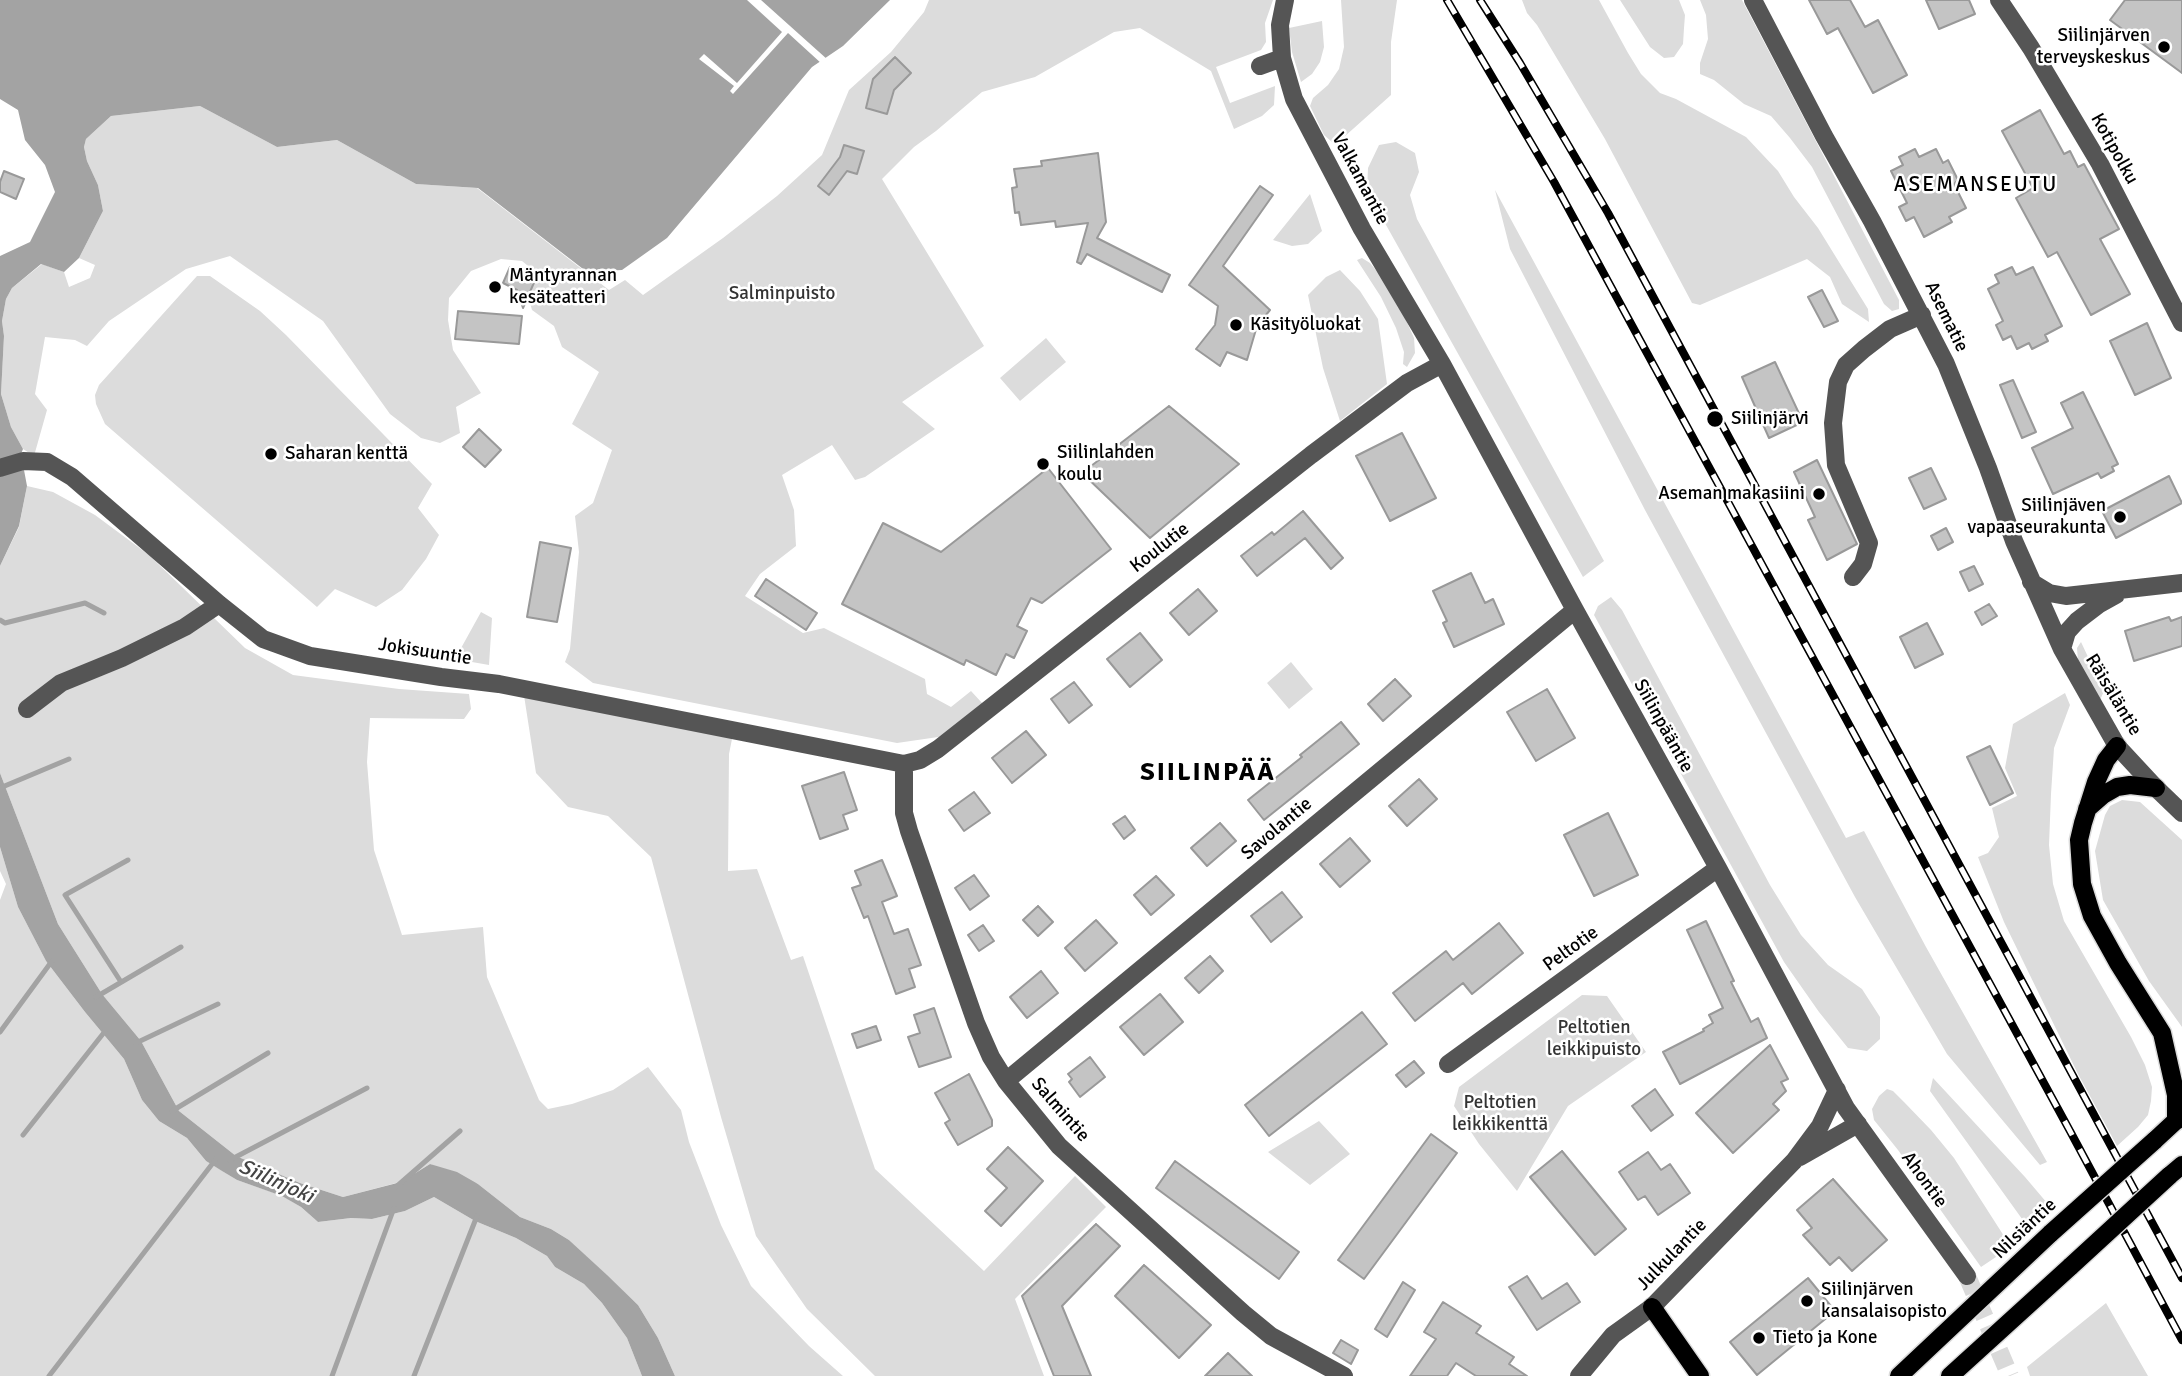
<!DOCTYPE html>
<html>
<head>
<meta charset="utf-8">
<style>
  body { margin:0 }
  canvas { display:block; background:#fff }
</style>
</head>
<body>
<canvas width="2182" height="1376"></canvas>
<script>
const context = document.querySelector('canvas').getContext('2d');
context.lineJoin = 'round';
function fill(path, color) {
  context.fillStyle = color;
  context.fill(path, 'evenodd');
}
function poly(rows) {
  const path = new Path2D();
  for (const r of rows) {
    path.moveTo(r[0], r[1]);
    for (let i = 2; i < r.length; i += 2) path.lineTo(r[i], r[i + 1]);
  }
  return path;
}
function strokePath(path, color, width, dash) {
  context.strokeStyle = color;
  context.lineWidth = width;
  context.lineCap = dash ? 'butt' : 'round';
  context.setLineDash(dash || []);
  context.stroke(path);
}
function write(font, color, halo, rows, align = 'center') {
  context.font = font + ' Signika,sans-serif';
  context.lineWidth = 5;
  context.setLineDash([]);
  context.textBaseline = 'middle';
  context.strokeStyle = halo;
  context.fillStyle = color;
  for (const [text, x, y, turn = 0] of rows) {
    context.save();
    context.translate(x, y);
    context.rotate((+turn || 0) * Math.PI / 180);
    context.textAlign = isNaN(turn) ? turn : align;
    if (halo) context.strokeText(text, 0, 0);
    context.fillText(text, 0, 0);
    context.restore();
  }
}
fill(poly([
  [929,0,1273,0,1265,23,1266,42,1261,50,1216,67,1230,103,1275,86,1274,105,1262,116,1234,129,1211,71,1140,28,1114,32,1035,77,982,92,936,131,914,147,882,179,984,346,902,402,935,429,865,477,855,480,832,445,782,475,794,510,796,546,760,574,745,596,803,633,824,628,925,679,927,694,951,707,971,691,983,704,945,736,897,743,593,683,565,662,570,649,579,552,575,516,593,503,612,450,572,424,599,372,562,347,554,326,532,310,528,296,538,274,522,261,501,259,471,271,449,298,448,320,453,350,481,393,456,407,460,433,440,443,421,438,390,414,323,321,230,256,186,269,109,321,87,346,75,340,45,337,35,394,47,410,34,456,23,449,11,427,1,394,4,336,2,321,6,299,12,288,42,264,64,272,69,287,90,278,95,265,79,258,103,211,98,185,87,161,84,147,86,139,111,116,200,106,277,147,337,140,416,184,477,188,609,290,625,280,643,295,723,238,777,196,822,155,849,90,891,52,924,12],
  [1341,0,1397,0,1391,42,1391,95,1344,137,1332,142,1324,135,1310,106,1313,98,1328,85,1339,69,1344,47],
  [1522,0,1599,0,1628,53,1641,74,1660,93,1676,99,1746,137,1778,171,1794,197,1818,228,1868,309,1869,322,1842,304,1830,277,1807,259,1700,305,1692,303,1605,139,1537,25,1527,13],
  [1620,0,1679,0,1685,15,1684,28,1683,44,1674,57,1664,58,1650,47],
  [1700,0,1742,0,1899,300,1899,309,1892,311,1884,304,1812,167,1790,138,1771,116,1744,104,1714,80,1700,74,1700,63,1708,39,1706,15],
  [1322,21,1324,47,1320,62,1312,74,1301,82,1292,52,1289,28],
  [1396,142,1415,153,1419,172,1410,195,1417,219,1604,561,1583,577,1367,191,1368,168,1379,145],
  [1495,190,1846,838,1864,831,1926,947,2047,1162,2040,1165,1947,1054,1855,897,1645,510,1510,249],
  [1310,194,1322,231,1308,244,1292,246,1273,240],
  [1362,258,1370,263,1393,291,1414,338,1415,353,1407,367,1403,364,1404,352,1396,328,1381,297,1357,260],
  [1340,270,1360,291,1378,319,1387,384,1340,421,1323,368,1308,295,1326,277],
  [197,276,210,276,260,311,286,335,432,484,418,508,439,535,426,559,402,590,376,607,335,589,317,607,105,424,96,404,95,395,99,385],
  [1046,338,1066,362,1020,401,1000,378],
  [27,486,53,492,95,515,149,555,245,648,293,675,399,689,469,694,471,709,464,719,370,718,367,762,374,850,402,935,483,927,487,977,539,1100,548,1109,572,1104,613,1090,648,1067,681,1110,689,1142,721,1225,751,1286,809,1346,843,1376,675,1376,658,1338,638,1305,569,1240,551,1229,520,1217,478,1184,430,1164,400,1182,343,1197,300,1183,236,1156,179,1111,141,1041,102,994,58,924,0,773,0,566,19,527],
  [1611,597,1622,610,1770,885,1801,935,1828,965,1862,989,1880,1017,1880,1039,1867,1051,1848,1048,1819,1012,1784,962,1594,615,1598,606],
  [481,612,492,618,489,665,455,659],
  [2081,642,2104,691,2100,700,2078,661,2077,648],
  [1291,662,1313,689,1289,709,1267,683],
  [523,689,734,729,729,754,728,871,757,869,791,960,803,956,875,1169,984,1271,1075,1176,1106,1207,1015,1299,1044,1376,875,1376,807,1309,756,1236,721,1117,651,857,608,816,568,807,536,773],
  [2065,693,2070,705,2054,748,2051,794,2049,845,2053,884,2064,921,2131,1037,2145,1065,2152,1087,2151,1101,2148,1115,2138,1127,2117,1146,2078,1074,2004,922,1978,857,1988,853,1999,837,1992,808,2017,796,2005,768,2013,724],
  [2122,800,2140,802,2182,840,2182,1027,2149,981,2103,900,2095,851,2105,815,2110,806],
  [0,847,18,907,46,961,85,1012,124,1059,142,1100,159,1121,187,1138,206,1161,237,1180,283,1196,301,1207,318,1222,351,1218,372,1219,405,1211,434,1197,475,1221,516,1238,547,1256,555,1267,584,1284,602,1303,627,1338,642,1376,0,1376,0,900,6,884,0,871],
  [1582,995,1607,996,1646,1052,1568,1106,1517,1191,1479,1144,1454,1106,1459,1087],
  [1933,1078,2025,1177,2053,1210,2030,1230,1930,1091],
  [1887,1089,1893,1091,1904,1102,1931,1130,1954,1158,2011,1247,1981,1267,1898,1150,1874,1120,1872,1109,1879,1096],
  [1319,1121,1350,1154,1310,1185,1268,1152],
  [2106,1303,2148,1376,2030,1376,2027,1367]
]), '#dcdcdc');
fill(poly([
  [0,0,890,0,843,46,812,67,667,238,622,270,587,272,478,188,416,184,337,140,277,147,200,106,111,116,86,139,84,147,87,161,98,185,103,211,79,258,64,272,41,264,12,288,6,299,2,321,4,336,1,394,11,427,23,449,21,454,27,486,19,526,0,566,0,256,30,242,55,192,45,165,25,140,18,110,0,99],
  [0,773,58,924,102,994,141,1041,179,1111,236,1156,300,1183,343,1197,401,1182,430,1164,457,1172,478,1184,520,1217,551,1229,569,1240,607,1275,638,1305,658,1338,675,1376,642,1376,627,1338,602,1303,584,1284,555,1267,547,1256,516,1238,475,1221,434,1197,405,1211,372,1219,351,1218,318,1222,301,1207,282,1196,237,1180,222,1171,206,1161,187,1138,159,1121,142,1100,124,1059,85,1012,46,961,18,907,0,847]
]), '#a3a3a3');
fill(poly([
  [747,0,761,0,828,60,822,64,788,33,733,94,730,91,734,86,699,59,704,54,737,83,782,32]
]), '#fff');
strokePath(poly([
  [0,620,5,623,85,603,104,613],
  [0,788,69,759],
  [121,982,65,895,128,860],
  [96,997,181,947],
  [0,1032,52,961],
  [136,1043,218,1004],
  [172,1111,268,1053],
  [23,1135,106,1030],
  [230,1160,367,1088],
  [396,1187,460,1131],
  [49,1376,216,1159],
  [332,1376,394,1208],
  [414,1376,477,1216]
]), '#a3a3a3', 5);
const building = poly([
  [1809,0,1850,0,1865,27,1878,20,1907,75,1873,93,1838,28,1827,34,1809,0],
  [1926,0,1969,0,1975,14,1939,29,1926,0],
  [2125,0,2182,0,2182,73,2110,20,2125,0],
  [895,57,911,73,894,90,887,114,866,108,873,79,895,57],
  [2040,110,2064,154,2070,151,2078,167,2084,164,2119,229,2100,239,2130,294,2091,315,2057,252,2048,257,2016,198,2033,188,2002,131,2040,110],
  [844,145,864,151,857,174,847,171,829,195,818,186,840,157,844,145],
  [1915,149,1919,157,1936,149,1943,163,1948,160,1958,180,1954,184,1966,208,1949,217,1952,222,1924,237,1914,217,1906,221,1899,207,1907,203,1891,171,1903,165,1899,157,1915,149],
  [1098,153,1106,222,1097,238,1170,275,1162,292,1087,254,1081,264,1077,262,1088,223,1056,227,1055,221,1021,225,1019,212,1015,213,1012,188,1017,187,1014,169,1042,166,1041,161,1098,153],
  [4,171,24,179,16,199,0,192,0,182,4,171],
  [1260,186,1273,195,1223,266,1270,310,1257,326,1247,360,1227,352,1220,366,1196,349,1215,325,1218,306,1189,285,1260,186],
  [510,267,536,278,523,308,517,290,503,283,510,267],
  [2012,267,2016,275,2033,267,2062,326,2045,335,2048,341,2032,349,2029,343,2017,349,2011,336,2003,340,1996,325,2003,321,1988,289,1999,283,1995,275,2012,267],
  [1822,290,1838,321,1824,327,1808,297,1822,290],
  [458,311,522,316,519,344,455,339,458,311],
  [2147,323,2171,378,2135,395,2110,341,2147,323],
  [1775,362,1803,422,1769,438,1742,377,1775,362],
  [2013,380,2036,432,2022,438,2000,385,2013,380],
  [2083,392,2118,464,2112,467,2114,471,2101,478,2098,473,2053,494,2032,448,2073,428,2061,403,2083,392],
  [1169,406,1239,464,1150,538,1082,473,1169,406],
  [479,429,501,450,485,467,463,447,479,429],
  [1402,433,1436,498,1390,521,1356,456,1402,433],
  [1817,460,1857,544,1827,560,1808,520,1815,517,1794,472,1817,460],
  [1048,468,1111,549,1042,603,1031,598,1017,626,1027,631,1014,658,1006,654,996,675,966,660,964,665,842,604,883,523,941,552,1048,468],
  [1931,468,1946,499,1924,509,1909,478,1931,468],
  [2169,476,2182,503,2116,538,2102,511,2169,476],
  [1303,511,1343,558,1331,569,1305,538,1257,576,1241,556,1272,532,1274,535,1303,511],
  [1946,528,1953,542,1938,550,1931,536,1946,528],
  [540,542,571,548,557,622,527,617,540,542],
  [1974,566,1983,584,1969,591,1960,572,1974,566],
  [1471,573,1485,603,1493,599,1504,624,1454,647,1443,623,1447,621,1433,591,1471,573],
  [766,579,817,613,806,630,755,596,766,579],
  [1198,589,1217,611,1189,635,1170,613,1198,589],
  [1989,604,1997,616,1982,625,1975,612,1989,604],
  [2169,617,2171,621,2182,617,2182,646,2134,661,2125,631,2169,617],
  [1927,623,1943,654,1915,668,1900,637,1927,623],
  [1140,633,1162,660,1130,687,1107,659,1140,633],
  [1395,679,1411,696,1383,721,1368,704,1395,679],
  [1074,682,1092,705,1069,723,1051,699,1074,682],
  [1547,689,1575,738,1536,761,1507,712,1547,689],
  [1341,722,1359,744,1264,820,1248,800,1302,757,1300,755,1341,722],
  [1026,731,1046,755,1012,783,992,758,1026,731],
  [1990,746,2013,793,1990,805,1967,757,1990,746],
  [844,772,857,810,843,815,848,829,820,839,802,786,844,772],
  [1419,779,1437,799,1407,826,1389,806,1419,779],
  [974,792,990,813,964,831,949,810,974,792],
  [1608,813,1638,875,1594,896,1564,835,1608,813],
  [1125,816,1135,830,1124,839,1113,824,1125,816],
  [1220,823,1236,841,1207,866,1191,848,1220,823],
  [1350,838,1370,861,1340,887,1320,864,1350,838],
  [882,860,897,896,882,902,894,934,908,929,921,965,909,969,915,987,896,994,868,916,864,918,852,888,861,885,855,871,882,860],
  [974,875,989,896,970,910,955,888,974,875],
  [1156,876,1174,895,1151,915,1134,895,1156,876],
  [1282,892,1302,917,1271,942,1251,916,1282,892],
  [1038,906,1053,922,1038,936,1023,920,1038,906],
  [1096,920,1117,943,1085,971,1065,948,1096,920],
  [1706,921,1734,981,1731,982,1751,1022,1758,1018,1767,1038,1680,1084,1663,1052,1704,1031,1703,1029,1713,1023,1709,1015,1723,1008,1687,930,1706,921],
  [1499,923,1523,953,1472,994,1463,983,1415,1021,1393,993,1446,951,1453,960,1499,923],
  [983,925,994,941,979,951,968,935,983,925],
  [1210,956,1223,971,1199,993,1185,978,1210,956],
  [1041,971,1058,993,1027,1018,1010,997,1041,971],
  [1160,994,1183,1022,1144,1055,1120,1027,1160,994],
  [934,1008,951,1057,919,1067,908,1037,920,1033,914,1015,934,1008],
  [1362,1012,1387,1044,1269,1136,1245,1105,1362,1012],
  [876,1026,881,1040,857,1048,852,1034,876,1026],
  [1770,1045,1788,1079,1781,1082,1786,1091,1773,1104,1779,1110,1733,1153,1696,1113,1770,1045],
  [1090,1057,1105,1077,1080,1097,1069,1082,1072,1079,1068,1074,1090,1057],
  [1414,1061,1424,1073,1406,1087,1396,1075,1414,1061],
  [969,1074,992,1120,992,1126,958,1145,945,1123,950,1120,935,1093,969,1074],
  [1655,1089,1673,1115,1651,1131,1632,1106,1655,1089],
  [1431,1134,1457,1153,1364,1279,1338,1260,1431,1134],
  [1008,1147,1043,1181,1001,1226,985,1211,1007,1188,987,1169,1008,1147],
  [1562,1151,1626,1229,1595,1255,1530,1177,1562,1151],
  [1648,1152,1661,1170,1670,1164,1690,1193,1658,1215,1645,1196,1638,1200,1619,1172,1648,1152],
  [1175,1161,1299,1252,1279,1279,1156,1188,1175,1161],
  [1833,1179,1887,1240,1852,1271,1839,1257,1830,1265,1803,1235,1812,1228,1797,1210,1833,1179],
  [1096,1224,1120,1246,1062,1306,1091,1376,1054,1376,1022,1296,1096,1224],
  [1144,1265,1211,1325,1179,1358,1115,1296,1144,1265],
  [1527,1276,1542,1299,1567,1283,1580,1302,1537,1330,1509,1287,1527,1276],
  [1808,1278,1835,1311,1757,1375,1730,1342,1808,1278],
  [1403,1282,1415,1290,1387,1337,1375,1329,1403,1282],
  [1443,1302,1481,1326,1476,1333,1514,1357,1509,1364,1527,1376,1476,1376,1456,1363,1447,1376,1410,1376,1436,1339,1424,1332,1443,1302],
  [1341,1340,1358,1350,1351,1364,1333,1353,1341,1340],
  [1228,1353,1252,1376,1205,1376,1228,1353]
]);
fill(building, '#c4c4c4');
strokePath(building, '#999', 2);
strokePath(poly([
  [1967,1276,2010,1376]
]), '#d9d9d9', 18, [18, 9]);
const major = poly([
  [2117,746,2106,760,2096,782,2083,823,2079,840,2082,884,2092,916,2118,963,2162,1033,2176,1095,2176,1121],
  [2087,809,2103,795,2117,787,2130,785,2156,788],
  [2154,1141,2182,1115],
  [2169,1176,2182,1165],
  [1652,1307,1700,1376],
  [1899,1376,2051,1233],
  [1950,1376,2071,1266]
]);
strokePath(major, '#dbdbdb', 21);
strokePath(poly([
  [1285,0,1280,25,1282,58,1294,99,1362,229,1442,364,1575,610,1718,868,1846,1108,1967,1276],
  [1753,0,1824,136,1872,221,1946,364,1988,468,2014,541,2062,649,2117,746,2156,788,2182,813],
  [1999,0,2031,48,2100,164,2182,323],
  [1260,66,1282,58],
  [0,468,23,461,47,462,72,477,219,604,263,639,310,656,441,677,499,684,904,764,920,760,938,749,1311,455,1407,383,1442,364],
  [1853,577,1863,564,1869,543,1836,465,1833,423,1838,382,1846,365,1864,349,1890,329,1922,315],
  [2031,582,2049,593,2066,596,2182,583],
  [2062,649,2067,632,2077,621,2098,605,2116,595],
  [27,709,61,683,122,658,185,627,219,604],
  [904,764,904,813,909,831,976,1023,991,1057,1006,1081,1059,1146,1243,1313,1271,1336,1344,1376],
  [1448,1064,1718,868],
  [1006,1081,1575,610],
  [1800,1157,1858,1124],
  [1579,1376,1613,1335,1652,1307,1794,1161,1820,1126,1837,1090]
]), '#555', 18);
strokePath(major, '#000', 18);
const rail = poly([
  [1447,0,1554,182,2070,1131,2182,1340],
  [1480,0,1520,63,1608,213,2182,1278]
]);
strokePath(rail, '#000', 8);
strokePath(rail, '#fff', 5, [16]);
const majorBridge = poly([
  [2051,1233,2154,1141],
  [2071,1266,2169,1176]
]);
strokePath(majorBridge, '#dbdbdb', 21, []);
strokePath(majorBridge, '#000', 18);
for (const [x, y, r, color] of [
  [2164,47,7,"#000"],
  [495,287,7,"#000"],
  [1236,325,7,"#000"],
  [1715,419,9,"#000"],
  [271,454,7,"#000"],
  [1043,464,7,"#000"],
  [1819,494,7,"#000"],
  [2120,517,7,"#000"],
  [1807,1301,7,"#000"],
  [1759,1338,7,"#000"]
]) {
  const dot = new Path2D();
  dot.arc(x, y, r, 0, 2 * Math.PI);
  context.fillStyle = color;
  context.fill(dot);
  strokePath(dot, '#fff', 2.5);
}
write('19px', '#000', '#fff', [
  ["Siilinjärven",2150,36,"right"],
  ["terveyskeskus",2150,58,"right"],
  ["Mäntyrannan",509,276],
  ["kesäteatteri",509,298],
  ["Käsityöluokat",1250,325],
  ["Siilinjärvi",1731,419],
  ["Siilinlahden",1057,453],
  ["koulu",1057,475],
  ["Saharan kenttä",285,454],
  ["Aseman makasiini",1805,494,"right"],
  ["Siilinjäven",2106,506,"right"],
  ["vapaaseurakunta",2106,528,"right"],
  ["Siilinjärven",1821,1290],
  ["kansalaisopisto",1821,1312],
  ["Tieto ja Kone",1773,1338]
], 'left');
write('19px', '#000', '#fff', [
  ["Kotipolku",2114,149,61],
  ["Valkamantie",1360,179,62],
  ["Asematie",1946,317,64],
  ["Koulutie",1160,548,-38],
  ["Jokisuuntie",425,652,9],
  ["Räisäläntie",2113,695,59],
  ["Siilinpääntie",1663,726,61],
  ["Savolantie",1277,829,-40],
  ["Peltotie",1571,949,-36],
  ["Salmintie",1060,1110,49],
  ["Ahontie",1924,1180,54],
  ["Nilsiäntie",2025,1229,-43],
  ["Julkulantie",1672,1255,-46]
]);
write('19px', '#333', '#fff', [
  ["Salminpuisto",782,294],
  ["Peltotien",1594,1028],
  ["leikkipuisto",1594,1050],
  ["Peltotien",1500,1103],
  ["leikkikenttä",1500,1125]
]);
context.letterSpacing = '2px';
write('21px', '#000', '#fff', [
  ["ASEMANSEUTU",1976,185]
]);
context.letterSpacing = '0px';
write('italic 21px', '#444', '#fff', [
  ["Siilinjoki",276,1182,24]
]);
context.letterSpacing = '2px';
write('bold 26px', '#000', '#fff', [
  ["SIILINPÄÄ",1208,773]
]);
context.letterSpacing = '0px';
</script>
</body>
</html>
